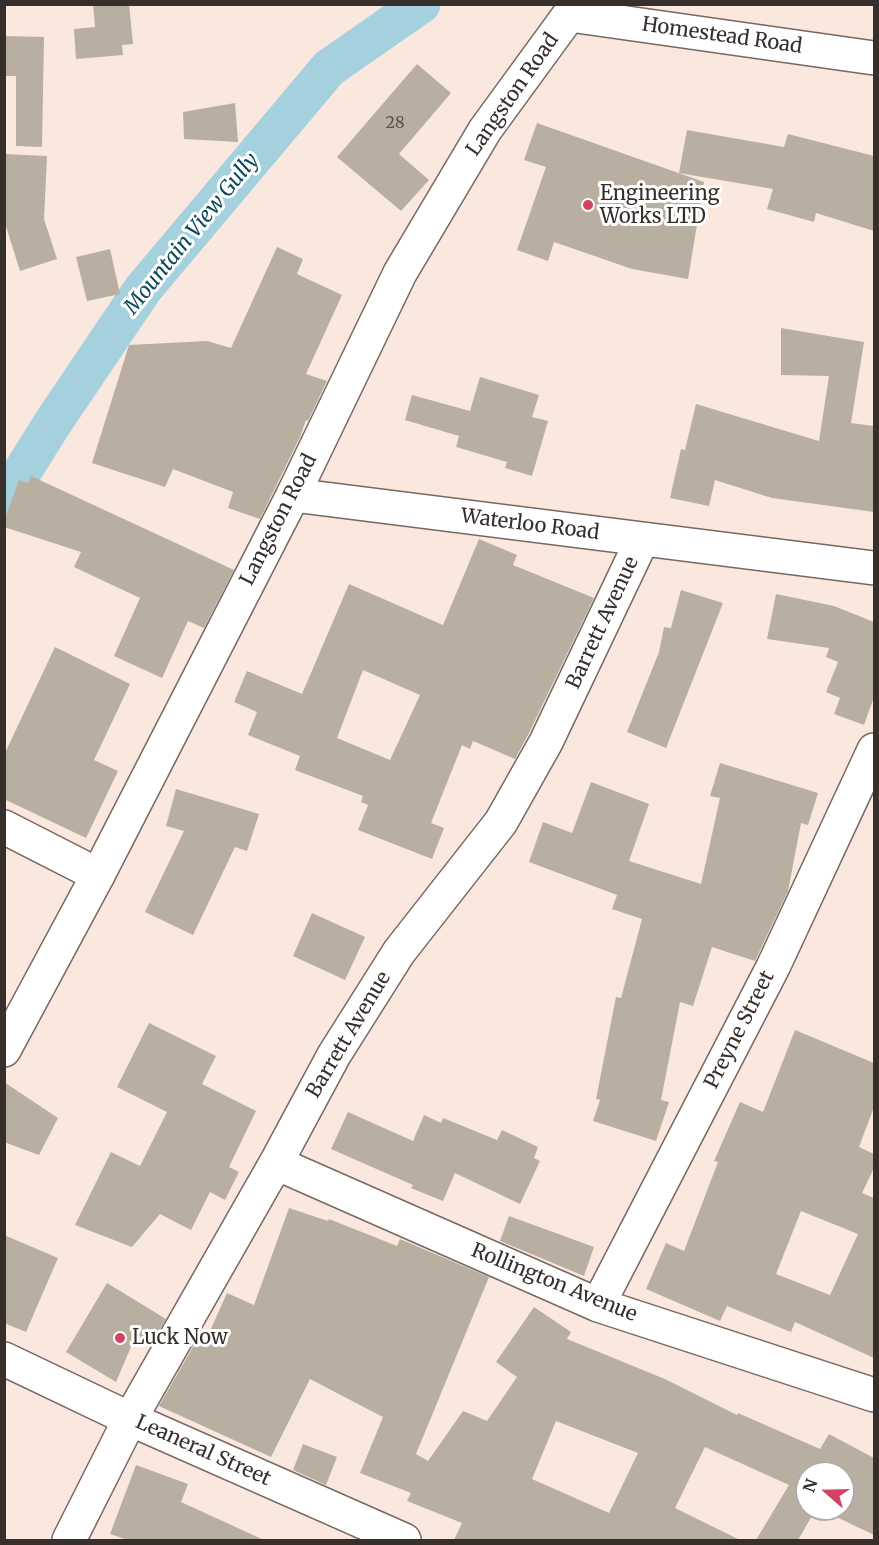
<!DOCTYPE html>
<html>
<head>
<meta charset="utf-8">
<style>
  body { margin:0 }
  #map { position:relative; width:879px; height:1545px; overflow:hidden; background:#fae8de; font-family:Merriweather,serif }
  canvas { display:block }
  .frame { position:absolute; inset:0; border:6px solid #362f2c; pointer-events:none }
  .north { position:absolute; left:795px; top:1461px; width:60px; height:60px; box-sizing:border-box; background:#fff; border:2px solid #afacab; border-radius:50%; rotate:290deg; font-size:16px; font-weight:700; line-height:24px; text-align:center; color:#362f2c }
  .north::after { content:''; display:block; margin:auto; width:21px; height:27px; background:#d24264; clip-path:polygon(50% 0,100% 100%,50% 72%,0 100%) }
</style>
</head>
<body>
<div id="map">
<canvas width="879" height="1545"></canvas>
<div class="frame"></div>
<div class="north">N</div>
</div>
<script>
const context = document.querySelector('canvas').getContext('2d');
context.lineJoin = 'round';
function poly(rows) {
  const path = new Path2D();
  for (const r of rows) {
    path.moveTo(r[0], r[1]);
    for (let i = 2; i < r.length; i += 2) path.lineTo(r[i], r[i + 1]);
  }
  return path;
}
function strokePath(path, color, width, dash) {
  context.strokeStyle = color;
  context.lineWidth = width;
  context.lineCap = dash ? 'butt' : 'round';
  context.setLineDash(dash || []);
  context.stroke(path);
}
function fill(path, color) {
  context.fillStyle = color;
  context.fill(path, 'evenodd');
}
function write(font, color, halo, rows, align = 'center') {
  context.font = font + ' Merriweather,serif';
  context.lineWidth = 6;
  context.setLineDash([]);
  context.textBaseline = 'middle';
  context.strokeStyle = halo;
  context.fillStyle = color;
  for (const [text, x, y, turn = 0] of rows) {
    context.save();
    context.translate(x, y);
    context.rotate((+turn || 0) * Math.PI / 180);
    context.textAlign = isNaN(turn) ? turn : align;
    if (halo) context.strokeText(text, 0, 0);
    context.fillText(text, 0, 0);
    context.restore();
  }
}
strokePath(poly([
  [4,501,52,424,143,289,329,68,421,4]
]), '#a5d1df', 39);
fill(poly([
  [93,4,129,4,133,44,122,45,123,55,76,59,74,29,95,27],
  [4,36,44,37,42,147,16,146,16,76,4,76],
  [417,64,451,93,399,154,429,180,401,211,337,157],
  [235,103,238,142,184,139,183,112],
  [537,123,704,182,688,279,632,269,554,242,548,261,517,250,546,167,524,160],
  [687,130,784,147,788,134,874,156,874,231,816,213,814,222,767,209,773,189,679,173],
  [4,154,47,156,44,219,57,259,20,271,4,220],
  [277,247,303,259,297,274,342,295,306,374,327,381,308,421,306,420,300,437,260,519,228,508,233,492,173,469,165,487,92,463,129,345,207,341,231,348],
  [110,249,120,294,87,301,76,257],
  [781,328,864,342,851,423,874,426,874,512,772,498,715,480,709,506,670,498,681,449,685,450,696,404,819,441,829,376,781,375],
  [480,377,539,395,532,417,548,421,532,476,505,468,507,462,456,447,459,436,405,420,412,395,470,411],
  [31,476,234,570,204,628,188,621,162,678,114,656,140,598,74,567,81,552,4,527,4,521,19,480,28,483],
  [479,539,517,555,513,565,594,598,529,733,515,759,473,741,470,749,462,745,431,823,444,828,432,859,358,830,368,805,361,802,363,796,295,770,300,756,248,735,257,712,234,702,247,671,302,694,349,584,443,625],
  [363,670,420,695,390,760,337,738],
  [681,590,723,603,666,748,627,732,659,652,664,627,671,628],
  [776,594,834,606,874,622,874,697,864,725,834,714,840,698,826,692,838,662,826,657,829,648,767,639],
  [55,647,130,684,94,760,118,771,86,838,4,799,4,755],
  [720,763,818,793,808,825,801,823,788,891,755,961,712,947,693,1006,680,1002,661,1100,669,1102,656,1141,593,1121,600,1100,596,1099,616,997,621,998,642,919,612,909,617,895,529,862,543,822,572,833,591,782,649,804,629,861,701,884,720,798,710,796],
  [176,789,259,814,247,851,235,847,193,935,145,912,184,831,166,826],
  [312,913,365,937,345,980,293,956],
  [149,1023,216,1056,202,1084,256,1111,229,1167,239,1172,225,1200,210,1192,191,1230,160,1214,132,1247,75,1225,111,1152,140,1166,167,1112,117,1087],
  [795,1030,874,1063,874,1107,859,1147,874,1154,874,1168,862,1193,874,1198,874,1358,795,1322,791,1332,727,1306,720,1321,646,1289,666,1243,684,1251,718,1162,714,1161,740,1102,763,1112],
  [801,1211,858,1234,830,1295,776,1274],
  [4,1082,58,1118,39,1155,4,1142],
  [348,1112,413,1141,424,1115,441,1123,443,1118,497,1140,502,1130,538,1147,534,1158,540,1161,520,1204,455,1173,443,1201,411,1188,413,1185,331,1149],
  [289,1208,328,1221,329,1219,397,1246,400,1239,489,1277,416,1454,428,1461,463,1411,487,1421,517,1377,496,1362,534,1307,571,1332,567,1339,665,1379,737,1415,738,1413,820,1449,829,1434,874,1458,874,1535,820,1509,843,1509,843,1473,807,1473,807,1509,816,1509,798,1540,756,1540,789,1485,705,1447,675,1508,740,1540,454,1540,462,1523,407,1501,411,1493,360,1473,383,1417,310,1379,271,1457,159,1406,198,1338,205,1342,227,1293,254,1305],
  [556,1421,638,1453,609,1513,532,1479],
  [509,1216,594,1247,584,1276,500,1241],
  [4,1235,58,1258,26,1332,4,1323],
  [107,1283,166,1319,150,1347,134,1340,116,1382,66,1352],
  [303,1444,337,1457,326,1485,293,1470],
  [136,1465,188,1484,181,1502,264,1540,128,1540,110,1534]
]), '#b9afa0');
const minor = poly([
  [570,15,874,58],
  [293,495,874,568],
  [4,827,98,875],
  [276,1163,598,1305,874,1395],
  [598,1305,773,967,874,750],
  [4,1359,130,1419,404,1540],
  [69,1540,130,1419,276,1163,334,1055,399,952,501,822,546,742,642,540]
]);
const tertiary = poly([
  [4,1050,98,875,293,495,400,273,485,130,577,4]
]);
strokePath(minor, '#786860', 36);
strokePath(tertiary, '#786860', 36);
strokePath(minor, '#fff', 33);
strokePath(tertiary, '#fff', 33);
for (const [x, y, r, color] of [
  [588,205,6,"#d24264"],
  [120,1338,6,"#d24264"]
]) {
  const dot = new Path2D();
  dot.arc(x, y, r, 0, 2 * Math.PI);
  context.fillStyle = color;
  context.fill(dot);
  strokePath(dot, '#fff', 2);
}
write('16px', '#574f49', null, [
  ["28",395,123]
]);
write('20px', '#362f2c', '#fff', [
  ["Homestead Road",722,36,8],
  ["Langston Road",513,95,-55],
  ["Langston Road",279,520,-63],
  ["Waterloo Road",530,525,7],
  ["Barrett Avenue",603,623,-65],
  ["Preyne Street",740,1030,-63],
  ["Barrett Avenue",349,1035,-59],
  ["Rollington Avenue",554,1283,22],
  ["Leaneral Street",203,1451,24]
]);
write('20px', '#362f2c', '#fff', [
  ["Engineering",600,194],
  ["Works LTD",600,217],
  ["Luck Now",132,1338]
], 'left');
write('italic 21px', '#0a4959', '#fff', [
  ["Mountain View Gully",192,234,-51]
]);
</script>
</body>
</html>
